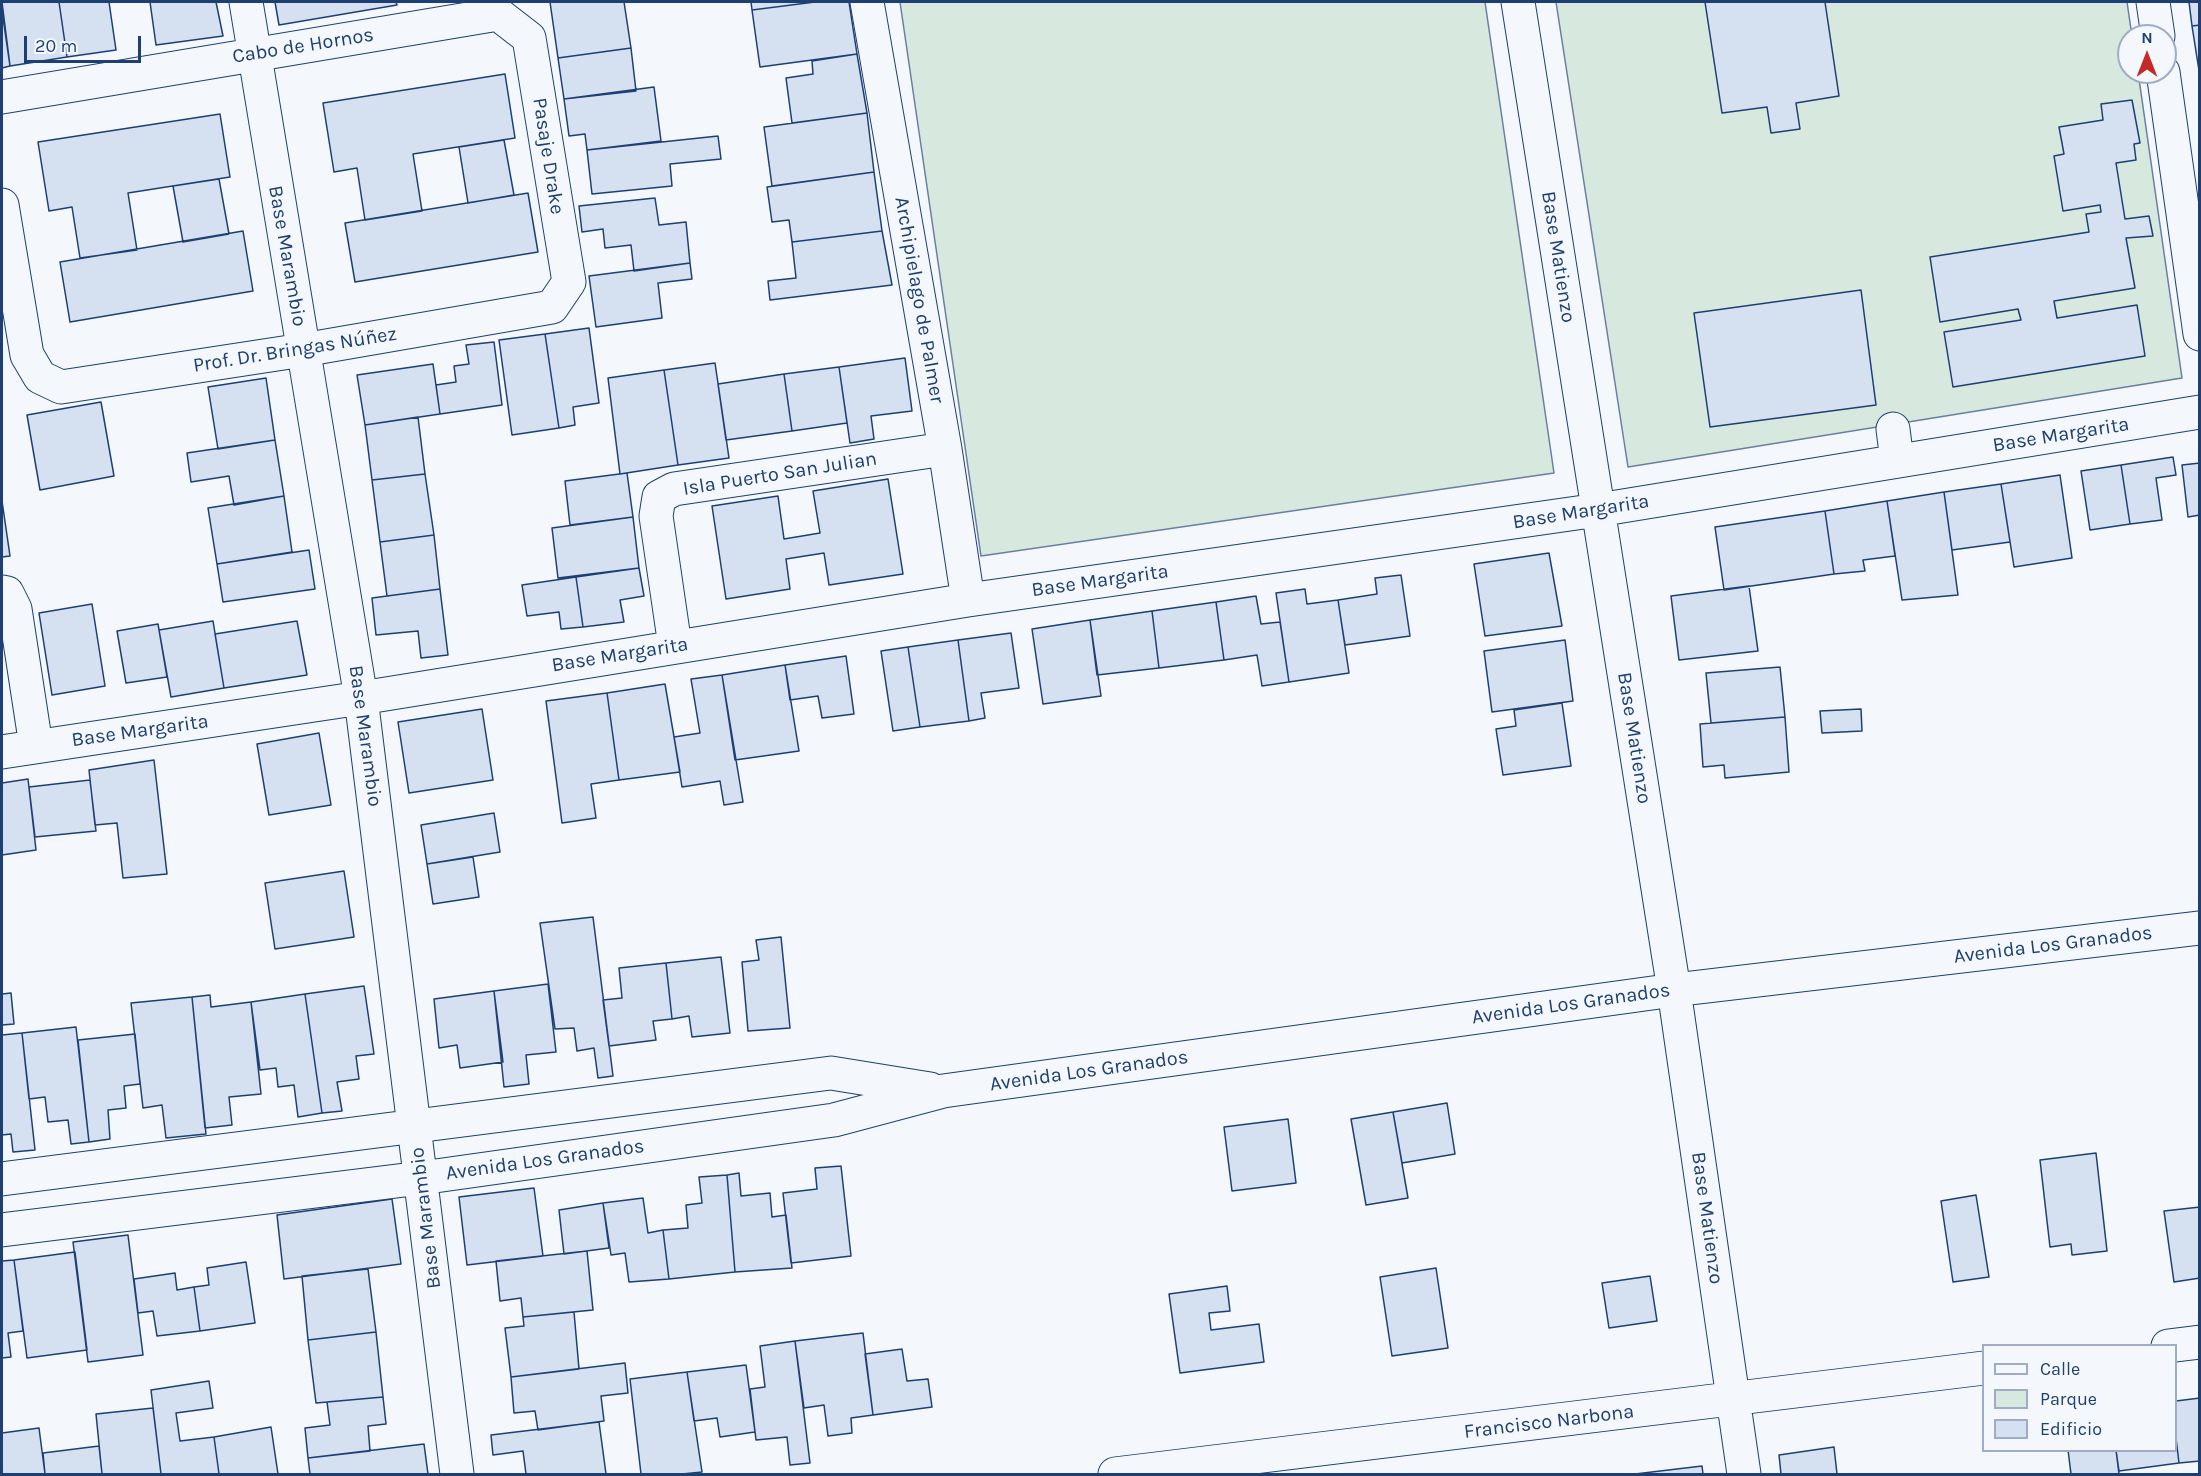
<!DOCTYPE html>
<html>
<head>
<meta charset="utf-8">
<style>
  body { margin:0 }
  #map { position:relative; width:2201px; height:1476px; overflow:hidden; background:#f4f7fb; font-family:Karla,sans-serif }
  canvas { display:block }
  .frame { position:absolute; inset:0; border:3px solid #1d3f73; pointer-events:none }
  .legend { position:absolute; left:1982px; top:1344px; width:195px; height:108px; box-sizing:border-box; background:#f4f7fb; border:2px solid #9eadc5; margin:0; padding:8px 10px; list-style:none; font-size:18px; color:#1d3f73 }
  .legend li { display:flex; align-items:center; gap:12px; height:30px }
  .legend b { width:30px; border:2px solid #9eadc5 }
  .north { position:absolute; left:2117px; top:24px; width:60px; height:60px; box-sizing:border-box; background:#f4f7fb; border:2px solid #9eadc5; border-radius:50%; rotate:0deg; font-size:16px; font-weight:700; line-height:24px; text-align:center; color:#1d3f73 }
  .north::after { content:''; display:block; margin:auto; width:21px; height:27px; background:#c62828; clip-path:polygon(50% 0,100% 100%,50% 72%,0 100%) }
  .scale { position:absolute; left:24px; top:36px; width:117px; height:27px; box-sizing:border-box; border:3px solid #1d3f73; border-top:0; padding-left:8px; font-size:18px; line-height:21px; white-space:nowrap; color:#1d3f73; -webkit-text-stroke:4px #f4f7fb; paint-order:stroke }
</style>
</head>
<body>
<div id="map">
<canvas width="2201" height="1476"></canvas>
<div class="frame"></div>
<ul class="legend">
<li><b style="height:8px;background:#f4f7fb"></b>Calle</li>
<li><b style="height:16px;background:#d7e8df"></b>Parque</li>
<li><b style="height:16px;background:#d5e0f0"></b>Edificio</li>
</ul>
<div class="north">N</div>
<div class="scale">20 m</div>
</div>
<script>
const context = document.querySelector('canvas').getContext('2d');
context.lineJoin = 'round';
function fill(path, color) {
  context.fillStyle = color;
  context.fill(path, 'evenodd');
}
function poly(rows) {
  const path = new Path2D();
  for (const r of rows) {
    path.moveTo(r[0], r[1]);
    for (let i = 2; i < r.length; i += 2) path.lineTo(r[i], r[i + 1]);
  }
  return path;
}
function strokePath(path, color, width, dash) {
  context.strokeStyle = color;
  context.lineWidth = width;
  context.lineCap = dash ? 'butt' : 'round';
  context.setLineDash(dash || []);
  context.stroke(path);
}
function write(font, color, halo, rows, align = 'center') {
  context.font = font + ' Karla,sans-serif';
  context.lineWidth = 4.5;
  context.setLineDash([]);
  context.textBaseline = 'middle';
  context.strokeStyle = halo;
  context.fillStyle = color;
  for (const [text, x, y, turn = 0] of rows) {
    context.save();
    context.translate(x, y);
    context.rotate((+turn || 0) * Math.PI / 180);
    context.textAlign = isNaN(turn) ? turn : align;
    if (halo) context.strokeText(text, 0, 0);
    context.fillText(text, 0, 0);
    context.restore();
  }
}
const green = poly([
  [900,2,1485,2,1554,473,981,556,900,2],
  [1556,2,2127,2,2132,36,2129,36,2129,72,2138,72,2182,378,1628,467,1556,2]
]);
fill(green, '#d7e8df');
strokePath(green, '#687fa3', 1.5);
const building = poly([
  [2,2,59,2,67,57,10,66,2,2],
  [59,2,109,2,116,50,67,57,59,2],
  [150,2,216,2,223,36,156,45,150,2],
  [275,2,396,2,397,5,279,25,275,2],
  [550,2,624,2,631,48,558,58,550,2],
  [751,2,815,2,752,10,751,2],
  [815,2,849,2,857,54,760,67,752,10,815,2],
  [1705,2,1825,2,1839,96,1796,103,1800,129,1771,133,1767,107,1722,113,1705,2],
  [2189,2,2200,2,2200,25,2192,26,2189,2],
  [2,11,10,66,2,68,2,11],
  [2200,25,2200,77,2192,26,2200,25],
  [631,48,636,91,564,99,558,58,631,48],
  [857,54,867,113,792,123,786,78,813,74,812,61,857,54],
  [505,74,515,138,413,154,422,211,365,220,357,168,334,172,323,103,505,74],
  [654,87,661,141,587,150,585,134,569,136,564,99,654,87],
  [2132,100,2140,143,2134,144,2136,160,2116,163,2125,219,2149,216,2153,236,2126,238,2135,288,2054,301,2057,318,2137,305,2145,356,1953,387,1944,332,2021,320,2018,309,1940,322,1930,257,2089,232,2086,214,2101,212,2100,205,2063,211,2054,156,2064,154,2059,127,2103,120,2101,104,2132,100],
  [867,113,874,172,772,186,764,127,867,113],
  [220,114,230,177,128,193,137,250,80,258,72,207,49,211,38,142,220,114],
  [718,136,721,159,670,164,672,186,592,194,587,150,718,136],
  [504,140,514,195,468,203,459,147,504,140],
  [874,172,882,231,792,242,789,220,772,222,767,187,874,172],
  [219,179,229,234,183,242,173,186,219,179],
  [528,193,538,252,355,282,345,223,528,193],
  [655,198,659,225,686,222,690,263,634,271,631,245,605,248,603,229,582,232,579,206,655,198],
  [243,231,253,291,70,322,60,262,243,231],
  [882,231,892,285,770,300,768,281,796,278,792,242,882,231],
  [690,263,692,279,658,283,662,318,596,327,589,276,690,263],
  [1861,290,1876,405,1710,427,1694,313,1861,290],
  [589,328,599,403,573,407,575,425,559,428,545,334,589,328],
  [545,334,559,428,512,435,499,340,545,334],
  [494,342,502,405,440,414,436,385,456,382,454,366,469,364,466,345,494,342],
  [905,358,912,411,871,416,874,439,850,443,839,367,905,358],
  [715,363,729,458,678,465,664,370,715,363],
  [433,364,440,414,365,425,357,375,433,364],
  [839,367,847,423,792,431,784,374,839,367],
  [664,370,678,465,620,474,608,378,664,370],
  [784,374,792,431,726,440,718,384,784,374],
  [266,378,275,440,218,449,208,387,266,378],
  [101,402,114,476,40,490,27,415,101,402],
  [418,417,425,474,372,480,365,425,418,417],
  [275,440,284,496,234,505,229,476,191,482,187,453,275,440],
  [2173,457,2176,475,2156,478,2162,520,2130,524,2121,465,2173,457],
  [2200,463,2200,515,2188,517,2182,465,2200,463],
  [2121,465,2130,524,2090,530,2081,471,2121,465],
  [627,473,633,517,570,525,565,481,627,473],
  [425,474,434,535,380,542,372,480,425,474],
  [2060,475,2072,558,2014,567,2001,484,2060,475],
  [888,479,903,574,829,585,824,553,786,559,790,589,726,599,712,506,778,496,784,539,820,533,813,491,888,479],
  [2001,484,2010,542,1952,550,1944,492,2001,484],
  [1944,492,1958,595,1902,600,1887,501,1944,492],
  [284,496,292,552,217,564,208,508,284,496],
  [2,501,10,556,2,557,2,501],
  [1887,501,1895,556,1863,560,1865,571,1834,574,1825,511,1887,501],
  [1825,511,1834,574,1724,590,1715,527,1825,511],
  [633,517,639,568,558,578,552,528,633,517],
  [434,535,440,589,387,596,380,542,434,535],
  [309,550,315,589,223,602,217,564,309,550],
  [1549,553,1562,626,1485,636,1474,564,1549,553],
  [639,568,644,596,620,600,624,622,583,627,576,577,639,568],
  [1401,575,1410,636,1345,645,1338,600,1377,594,1375,578,1401,575],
  [576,577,583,627,561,629,559,612,527,616,522,585,576,577],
  [1749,586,1758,651,1679,660,1671,596,1749,586],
  [440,589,448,655,421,658,418,631,376,635,372,598,440,589],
  [1305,589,1307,604,1338,600,1349,673,1289,682,1276,593,1305,589],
  [1256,596,1261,624,1280,622,1289,682,1262,686,1257,655,1224,660,1216,602,1256,596],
  [1216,602,1224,660,1159,668,1152,611,1216,602],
  [92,604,105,686,52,695,39,613,92,604],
  [1152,611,1159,668,1097,675,1090,620,1152,611],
  [1090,620,1101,696,1043,704,1032,629,1090,620],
  [213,621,224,688,171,697,159,630,213,621],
  [297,621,307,675,224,688,215,634,297,621],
  [158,624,167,677,126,683,117,631,158,624],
  [1011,633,1019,688,981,693,985,718,969,721,958,640,1011,633],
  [958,640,969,721,920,727,908,647,958,640],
  [1565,640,1573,701,1492,712,1484,651,1565,640],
  [908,647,920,727,893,731,881,651,908,647],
  [846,656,854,714,822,718,818,696,790,700,785,665,846,656],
  [785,665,799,751,735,760,722,675,785,665],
  [1780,667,1785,717,1711,723,1706,673,1780,667],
  [722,675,743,802,724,805,720,781,682,787,674,737,700,733,691,679,722,675],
  [665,684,680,772,619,780,607,693,665,684],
  [607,693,619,780,591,784,596,818,562,823,546,701,607,693],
  [1562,703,1571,766,1503,775,1496,729,1516,726,1514,710,1562,703],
  [482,709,493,780,409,793,398,722,482,709],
  [1861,709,1862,731,1822,733,1820,711,1861,709],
  [1785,717,1789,772,1725,778,1724,765,1703,767,1700,724,1785,717],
  [319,733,331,805,269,815,257,744,319,733],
  [154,760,167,874,123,878,117,823,95,825,89,770,154,760],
  [28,779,36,850,2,855,2,783,28,779],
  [90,780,96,831,35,837,29,787,90,780],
  [494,813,500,852,427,864,421,825,494,813],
  [473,857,479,897,433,904,427,864,473,857],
  [344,871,354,937,275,949,265,883,344,871],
  [593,917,613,1076,598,1078,594,1048,577,1051,574,1028,555,1029,540,923,593,917],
  [781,937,790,1028,748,1031,742,962,759,960,756,940,781,937],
  [721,957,730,1033,692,1037,689,1016,672,1019,666,963,721,957],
  [666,963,672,1019,653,1021,656,1040,609,1046,603,1000,622,998,619,968,666,963],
  [548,984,556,1052,526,1055,529,1084,504,1087,494,991,548,984],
  [364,986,374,1054,356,1056,359,1079,337,1082,342,1111,322,1113,305,994,364,986],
  [494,991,503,1062,460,1068,457,1045,439,1048,434,999,494,991],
  [11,993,14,1024,2,1025,2,994,11,993],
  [305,994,322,1113,298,1117,294,1085,278,1087,276,1068,260,1070,251,1002,305,994],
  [210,995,211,1007,251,1002,261,1094,229,1097,232,1125,205,1128,192,997,210,995],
  [192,997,206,1134,166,1138,162,1105,143,1108,131,1003,192,997],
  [76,1027,89,1142,71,1144,68,1120,48,1122,45,1097,29,1099,22,1033,76,1027],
  [22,1033,35,1150,13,1152,11,1134,2,1135,2,1035,22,1033],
  [135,1034,140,1084,124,1086,126,1108,108,1110,110,1139,89,1142,78,1040,135,1034],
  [1447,1103,1455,1154,1402,1163,1393,1112,1447,1103],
  [1393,1112,1408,1198,1366,1205,1351,1119,1393,1112],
  [1288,1119,1296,1183,1232,1191,1224,1127,1288,1119],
  [2096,1153,2107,1251,2072,1255,2071,1244,2050,1247,2040,1160,2096,1153],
  [841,1166,851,1256,791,1263,783,1193,817,1189,815,1168,841,1166],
  [739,1173,741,1196,770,1193,772,1217,786,1215,792,1268,735,1272,727,1175,739,1173],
  [727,1175,735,1272,669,1279,663,1230,688,1228,686,1205,702,1203,699,1177,727,1175],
  [534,1188,543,1256,467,1265,459,1197,534,1188],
  [1976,1195,1989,1277,1953,1282,1941,1201,1976,1195],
  [643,1198,648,1233,663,1230,669,1279,629,1282,625,1253,611,1255,603,1203,643,1198],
  [392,1199,401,1264,284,1279,277,1215,392,1199],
  [603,1203,609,1248,564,1254,559,1210,603,1203],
  [2200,1207,2200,1278,2174,1282,2164,1211,2200,1207],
  [128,1235,143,1355,88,1362,73,1242,128,1235],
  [587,1251,593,1310,523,1317,521,1298,500,1301,496,1261,587,1251],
  [75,1252,87,1350,27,1358,14,1260,75,1252],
  [14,1260,23,1331,8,1333,11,1357,2,1358,2,1261,14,1260],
  [246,1262,255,1323,200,1331,194,1287,209,1285,207,1268,246,1262],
  [1436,1268,1448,1348,1392,1356,1380,1277,1436,1268],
  [368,1269,376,1332,308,1340,302,1276,368,1269],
  [175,1273,177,1290,194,1287,200,1331,157,1336,153,1311,138,1313,134,1279,175,1273],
  [1650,1276,1657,1321,1609,1328,1602,1283,1650,1276],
  [1227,1286,1230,1311,1209,1313,1211,1330,1259,1324,1264,1362,1180,1373,1169,1294,1227,1286],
  [574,1312,579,1369,511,1377,505,1328,524,1326,523,1317,574,1312],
  [376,1332,383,1397,316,1403,308,1340,376,1332],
  [863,1333,873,1415,851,1418,852,1433,828,1436,824,1405,804,1408,795,1341,863,1333],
  [795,1341,810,1463,790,1465,787,1437,756,1440,750,1389,765,1387,760,1346,795,1341],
  [902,1349,907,1381,928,1379,932,1407,873,1415,865,1354,902,1349],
  [625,1363,628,1393,601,1396,604,1421,538,1430,535,1411,514,1413,511,1377,625,1363],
  [746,1365,755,1432,720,1437,717,1418,694,1421,687,1372,746,1365],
  [687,1372,702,1472,682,1474,641,1474,630,1379,687,1372],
  [209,1381,213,1408,176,1413,180,1441,214,1437,219,1474,161,1474,151,1390,209,1381],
  [383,1397,386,1424,368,1426,370,1451,308,1458,305,1428,330,1425,327,1402,383,1397],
  [2200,1398,2200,1461,2179,1463,2176,1438,2176,1401,2200,1398],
  [153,1408,161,1474,102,1474,96,1414,153,1408],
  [599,1422,606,1474,526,1474,523,1451,493,1455,491,1435,599,1422],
  [271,1427,278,1474,219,1474,214,1437,271,1427],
  [39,1428,45,1474,2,1474,2,1433,39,1428],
  [2176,1438,2179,1463,2119,1471,2116,1450,2176,1450,2176,1438],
  [424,1444,428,1474,310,1474,308,1458,424,1444],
  [99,1446,102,1474,45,1474,43,1453,99,1446],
  [1834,1447,1837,1474,1781,1474,1779,1455,1834,1447],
  [2068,1450,2116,1450,2119,1474,2071,1474,2068,1450],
  [1702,1466,1703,1474,1635,1474,1702,1466]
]);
fill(building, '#d5e0f0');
strokePath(building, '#1d3f73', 1.5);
const street = poly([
  [246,2,361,698,457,1474],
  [867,2,945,449,968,600],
  [1518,2,1674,990,1744,1474],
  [2153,2,2158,36],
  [2163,72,2200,334],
  [2,97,498,14,529,38,569,282,552,307,303,350,61,387,40,377,27,355,2,205],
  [1893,429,1897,461],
  [2,592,7,593,15,609,36,746],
  [675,646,656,516,659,497,674,489,945,449],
  [2,752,361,698,968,600,1598,510,2200,412],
  [2,1179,831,1073,930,1089],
  [2,1230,421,1178,834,1120,943,1091,1674,990,2200,928],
  [2168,1346,2200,1342],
  [1115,1474,1984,1368]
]);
strokePath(street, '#1d3f73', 35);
strokePath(street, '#f4f7fb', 33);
write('20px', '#1d3f73', '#f4f7fb', [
  ["Cabo de Hornos",303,46,-9],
  ["Pasaje Drake",548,156,81],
  ["Base Marambio",287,256,80],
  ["Base Matienzo",1558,257,81],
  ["Archipielago de Palmer",919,300,80],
  ["Prof. Dr. Bringas Núñez",295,350,-9],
  ["Base Margarita",2061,435,-9],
  ["Isla Puerto San Julian",780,474,-9],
  ["Base Margarita",1581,512,-9],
  ["Base Margarita",1100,581,-8],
  ["Base Margarita",620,655,-9],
  ["Base Margarita",140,731,-8],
  ["Base Marambio",365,736,82],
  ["Base Matienzo",1634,738,81],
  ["Avenida Los Granados",2053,945,-7],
  ["Avenida Los Granados",1571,1004,-8],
  ["Avenida Los Granados",1089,1071,-8],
  ["Avenida Los Granados",545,1160,-8],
  ["Base Marambio",426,1218,-97],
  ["Base Matienzo",1707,1218,82],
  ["Francisco Narbona",1549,1422,-7]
]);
</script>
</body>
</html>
